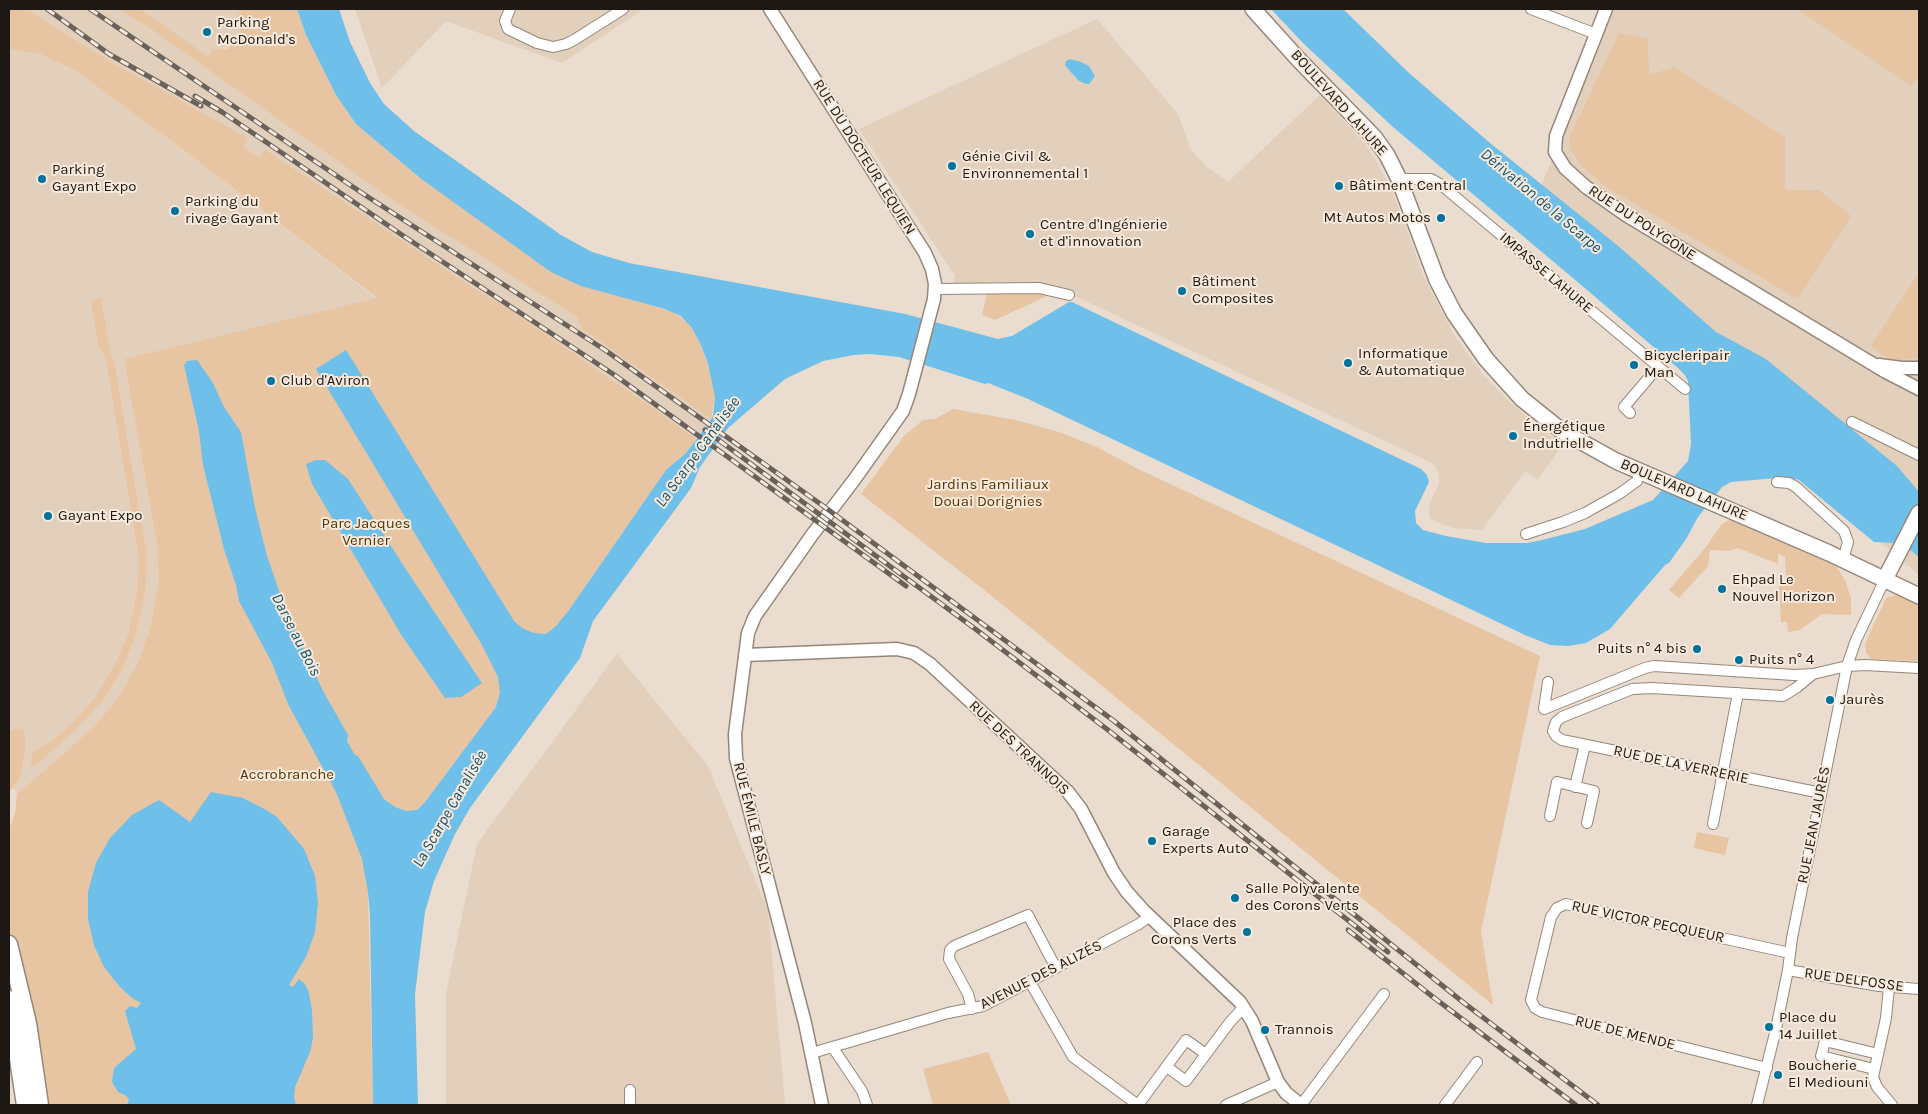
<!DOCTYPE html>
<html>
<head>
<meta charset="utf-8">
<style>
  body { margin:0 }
  #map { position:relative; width:1928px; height:1114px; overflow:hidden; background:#eadcce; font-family:Karla,sans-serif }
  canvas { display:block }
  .frame { position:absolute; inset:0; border:10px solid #1d1813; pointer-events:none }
</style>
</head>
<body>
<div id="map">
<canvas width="1928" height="1114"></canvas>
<div class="frame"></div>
</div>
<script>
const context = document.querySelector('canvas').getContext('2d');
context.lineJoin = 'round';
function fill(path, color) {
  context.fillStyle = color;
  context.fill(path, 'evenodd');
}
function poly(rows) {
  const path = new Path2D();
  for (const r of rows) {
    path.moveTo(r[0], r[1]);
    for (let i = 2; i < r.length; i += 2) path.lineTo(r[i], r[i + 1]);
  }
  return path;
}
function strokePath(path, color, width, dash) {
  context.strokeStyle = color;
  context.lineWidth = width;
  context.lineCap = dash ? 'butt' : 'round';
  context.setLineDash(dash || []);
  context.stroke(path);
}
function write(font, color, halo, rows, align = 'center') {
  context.font = font + ' Karla,sans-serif';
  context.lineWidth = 4;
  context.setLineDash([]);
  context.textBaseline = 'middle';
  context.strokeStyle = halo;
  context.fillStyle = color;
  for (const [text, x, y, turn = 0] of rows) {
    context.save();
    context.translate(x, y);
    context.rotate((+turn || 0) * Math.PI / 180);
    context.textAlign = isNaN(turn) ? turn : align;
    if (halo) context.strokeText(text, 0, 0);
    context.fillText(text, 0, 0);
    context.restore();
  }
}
fill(poly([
  [27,9,119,9,151,29,395,202,577,317,581,328,711,419,710,421,696,439,656,410,509,309,472,287,269,152,265,149,259,157,243,147,248,138,106,59],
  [140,9,241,9,237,15,240,27,239,37,232,45,208,56],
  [355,9,644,9,562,63,446,21,382,88],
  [1614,9,1919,9,1919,575,1720,404,1524,227],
  [1097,19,1178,114,1191,150,1207,167,1228,182,1320,95,1365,144,1378,164,1395,198,1424,277,1454,335,1484,376,1514,406,1550,436,1563,444,1538,479,1525,471,1482,530,1453,528,1435,521,1430,518,1429,506,1439,483,1439,474,1435,466,1428,461,1066,292,952,285,955,276,859,129],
  [9,49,40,54,76,71,177,145,377,299,124,359,157,544,159,581,151,625,140,658,119,697,93,728,17,794,13,787,19,781,26,746,22,729,9,731],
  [617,654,708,766,768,911,785,1105,446,1105,446,994,477,844]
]), '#e2cfbc');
fill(poly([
  [9,9,27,9,106,59,248,138,243,147,259,157,265,149,269,152,472,287,509,309,656,410,696,439,686,453,666,470,569,610,425,802,417,810,368,892,373,1105,45,1105,23,979,9,930,9,830,15,813,17,794,93,728,119,697,140,658,151,625,159,581,157,544,124,359,377,298,177,145,76,71,40,54,9,49],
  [119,9,140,9,208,56,213,49,226,49,232,45,239,37,240,27,237,15,241,9,297,9,306,35,336,95,356,124,420,178,627,298,674,312,687,322,692,328,701,345,713,382,715,397,711,419,581,328,577,317,395,202,151,29],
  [1797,9,1919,9,1919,77,1912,86],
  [1619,33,1648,39,1649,75,1674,67,1785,137,1785,190,1819,190,1851,216,1798,299,1606,187,1582,166,1571,150,1569,138],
  [1919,272,1919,357,1893,362,1871,346],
  [987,293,1043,293,1047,296,995,320,982,315],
  [101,298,112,361,114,361,147,556,145,593,135,637,123,668,103,700,76,729,34,767,31,767,33,752,51,742,69,726,96,697,116,662,128,635,137,593,139,558,106,359,98,345,91,300],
  [953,409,1016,420,1059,432,1097,447,1138,469,1540,656,1481,931,1493,1005,993,597,861,494,904,436,923,420,935,419],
  [1734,518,1833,561,1845,580,1851,598,1851,615,1822,614,1800,630,1788,632,1787,622,1781,622,1779,584,1786,584,1785,557,1778,553,1778,564,1738,548,1728,551,1710,550,1708,566,1679,598,1669,590,1705,548,1722,524],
  [1901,594,1919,604,1919,661,1871,659,1866,653,1865,644,1886,598],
  [23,728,26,746,22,768,19,781,9,792,9,731],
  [1697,832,1729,838,1725,855,1694,848],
  [988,1052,1011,1105,933,1105,923,1069]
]), '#e7c5a2');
fill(poly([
  [297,9,339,9,350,42,370,83,384,104,414,131,561,235,592,252,629,263,905,314,998,339,1012,336,1069,302,1072,302,1421,469,1427,475,1429,482,1415,511,1416,523,1423,530,1446,536,1486,543,1527,543,1542,540,1585,529,1653,500,1688,461,1691,444,1688,381,1685,375,1678,368,1586,289,1393,127,1304,44,1271,9,1343,9,1409,73,1490,143,1617,245,1716,332,1766,359,1897,466,1919,492,1919,557,1909,549,1896,543,1874,542,1799,480,1787,477,1731,482,1722,487,1698,517,1686,539,1669,563,1665,565,1610,629,1586,643,1568,646,1550,645,1525,635,1026,398,988,383,985,384,899,357,870,354,854,355,823,361,785,379,728,428,700,467,691,488,593,621,580,658,470,808,455,834,434,881,425,912,415,994,418,1105,373,1105,370,915,368,892,362,859,336,792,289,706,272,663,239,601,236,585,224,549,203,465,199,431,184,365,187,361,197,360,213,383,224,407,241,432,255,508,267,556,285,608,323,691,348,735,347,741,355,755,358,756,384,799,395,807,406,811,417,810,425,802,496,707,500,692,498,677,482,645,316,369,346,350,514,621,522,628,534,633,546,634,556,626,569,610,666,470,686,453,710,421,713,416,715,397,708,364,701,345,692,328,681,316,665,309,581,286,551,272,420,178,356,124,336,95,306,35],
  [1070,59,1081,62,1089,66,1095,76,1089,84,1086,84,1079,81,1068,69,1065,65,1066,61],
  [316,460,325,460,348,479,407,571,482,683,461,697,445,698,402,636,312,484,306,464],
  [211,792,243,798,268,811,277,817,304,849,315,876,318,903,315,932,306,957,289,985,293,987,299,979,305,984,309,993,312,1011,313,1038,310,1052,295,1087,294,1098,296,1105,127,1105,129,1099,125,1095,118,1092,112,1082,114,1068,136,1049,125,1011,130,1006,137,1008,141,1003,132,998,120,987,104,967,94,945,88,919,88,892,96,863,110,838,132,815,159,800,190,822]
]), '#6ebfe9');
const minor = poly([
  [510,9,505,21,508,29,537,43,553,47,566,44,574,40,623,9],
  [1531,9,1596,34],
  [1399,179,1431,179,1440,184,1685,389],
  [935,289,1039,288,1069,295],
  [1630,413,1624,407,1658,367],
  [1852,422,1919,455],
  [1777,482,1789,483,1796,487,1844,531,1848,542,1843,560],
  [1526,534,1563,522,1585,513,1619,494,1637,481,1640,471],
  [1813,674,1796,688,1783,696,1652,688,1632,689,1562,717,1556,722,1553,731,1556,736,1562,740,1821,793],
  [1548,682,1544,709,1645,668,1654,666,1794,675,1813,674,1847,666,1865,665,1919,668],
  [1575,787,1585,745],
  [1550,816,1557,782,1594,791,1587,823],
  [1713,824,1738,693],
  [1788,970,1879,986,1919,989],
  [1030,982,1073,1057,1138,1105],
  [1889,987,1886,1018,1873,1077,1877,1087,1892,1105],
  [972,1009,968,994,949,959,950,950,954,946,1028,915,1056,968],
  [833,1048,862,1091,867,1105],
  [812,1053,948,1013,983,1006,1139,924,1150,916],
  [1167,1067,1186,1081,1230,1022,1244,1007],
  [1767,1068,1542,1012,1535,1008,1531,1000,1551,917,1557,908,1566,904,1790,953],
  [1874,1069,1821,1056,1823,1049,1825,1041,1878,1054],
  [630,1105,630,1090],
  [1138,1105,1186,1040,1206,1054],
  [1226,1105,1278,1082],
  [1301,1105,1384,994],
  [1445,1105,1477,1062],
  [1757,1105,1776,1029,1788,970,1792,938,1847,666,1856,640,1885,579]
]);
const tertiary = poly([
  [770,9,925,253,932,269,935,284,934,299,909,394,903,411,854,480,812,535,755,616,748,633,735,734,736,758,805,1023,822,1105],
  [1606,9,1556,136,1555,152,1565,168,1586,187,1626,215,1886,372,1919,389],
  [1879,365,1902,368,1919,368],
  [745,655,897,649,914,653,930,664,1068,792,1081,809,1114,873,1127,892,1143,910,1240,1002,1252,1021,1278,1082,1286,1093,1301,1105]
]);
const secondary = poly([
  [1253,9,1299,60,1374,137,1387,155,1399,179,1437,280,1454,313,1486,359,1522,399,1562,431,1616,461,1829,553,1919,596],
  [1885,579,1919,513]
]);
const primary = poly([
  [9,944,28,1023,40,1105],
  [9,999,25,1105]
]);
strokePath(minor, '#94877a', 12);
strokePath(tertiary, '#94877a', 15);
strokePath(secondary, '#94877a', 18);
strokePath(primary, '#94877a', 19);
strokePath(minor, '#fff', 10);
strokePath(tertiary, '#fff', 12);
strokePath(secondary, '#fff', 15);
strokePath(primary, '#fff', 16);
const rail = poly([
  [47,9,109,54,201,106],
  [90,9,365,195,605,350,826,508,1114,721,1464,1003,1598,1105],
  [195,96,222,112,405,237,616,376,906,586],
  [705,430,974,628,1108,730,1388,952],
  [1348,930,1433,997,1576,1105]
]);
strokePath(rail, '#6a625a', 5);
strokePath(rail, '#f7e9db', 3, [9]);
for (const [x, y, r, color] of [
  [207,32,5,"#00739d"],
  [952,166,5,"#00739d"],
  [42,179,5,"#00739d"],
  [1339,186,5,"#00739d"],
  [175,211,5,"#00739d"],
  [1441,218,5,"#00739d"],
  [1030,234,5,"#00739d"],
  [1182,291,5,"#00739d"],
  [1348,363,5,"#00739d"],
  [1634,365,5,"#00739d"],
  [271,381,5,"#00739d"],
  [1513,436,5,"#00739d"],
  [48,516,5,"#00739d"],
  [1722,589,5,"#00739d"],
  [1697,649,5,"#00739d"],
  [1739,660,5,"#00739d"],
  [1830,700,5,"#00739d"],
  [1152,841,5,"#00739d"],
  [1235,898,5,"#00739d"],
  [1247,932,5,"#00739d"],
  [1769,1027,5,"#00739d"],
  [1265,1030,5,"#00739d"],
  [1778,1075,5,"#00739d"]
]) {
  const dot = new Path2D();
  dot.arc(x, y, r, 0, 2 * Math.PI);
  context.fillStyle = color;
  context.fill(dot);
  strokePath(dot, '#f7e9db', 2);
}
write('15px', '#1d1813', '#f7e9db', [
  ["Parking",217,23],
  ["McDonald's",217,40],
  ["Génie Civil &",962,157],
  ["Environnemental 1",962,174],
  ["Parking",52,170],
  ["Gayant Expo",52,187],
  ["Bâtiment Central",1349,186],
  ["Parking du",185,202],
  ["rivage Gayant",185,219],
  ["Mt Autos Motos",1431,218,"right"],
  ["Centre d'Ingénierie",1040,225],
  ["et d'innovation",1040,242],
  ["Bâtiment",1192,282],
  ["Composites",1192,299],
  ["Informatique",1358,354],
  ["& Automatique",1358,371],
  ["Bicycleripair",1644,356],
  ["Man",1644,373],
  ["Club d'Aviron",281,381],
  ["Énergétique",1523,427],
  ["Indutrielle",1523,444],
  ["Gayant Expo",58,516],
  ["Ehpad Le",1732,580],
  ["Nouvel Horizon",1732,597],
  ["Puits n° 4 bis",1687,649,"right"],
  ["Puits n° 4",1749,660],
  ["Jaurès",1840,700],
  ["Garage",1162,832],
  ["Experts Auto",1162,849],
  ["Salle Polyvalente",1245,889],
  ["des Corons Verts",1245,906],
  ["Place des",1237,923,"right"],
  ["Corons Verts",1237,940,"right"],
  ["Place du",1779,1018],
  ["14 Juillet",1779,1035],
  ["Trannois",1275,1030],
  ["Boucherie",1788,1066],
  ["El Mediouni",1788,1083]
], 'left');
write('15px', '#1d1813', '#f7e9db', [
  ["BOULEVARD LAHURE",1339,103,48],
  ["RUE DU DOCTEUR LEQUIEN",864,157,58],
  ["RUE DU POLYGONE",1642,223,33],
  ["IMPASSE LAHURE",1546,273,40],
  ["BOULEVARD LAHURE",1684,490,23],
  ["RUE DES TRANNOIS",1019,748,43],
  ["RUE DE LA VERRERIE",1681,765,12],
  ["RUE ÉMILE BASLY",752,819,76],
  ["RUE JEAN JAURÈS",1814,825,-79],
  ["RUE VICTOR PECQUEUR",1648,922,12],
  ["AVENUE DES ALIZÉS",1041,975,-27],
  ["RUE DELFOSSE",1854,980,8],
  ["RUE DE MENDE",1625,1033,14]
]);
write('15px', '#583503', '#f7e9db', [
  ["Jardins Familiaux",988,485],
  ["Douai Dorignies",988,502],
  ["Parc Jacques",366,524],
  ["Vernier",366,541],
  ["Accrobranche",287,775]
]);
write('italic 16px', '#135470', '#f7e9db', [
  ["Dérivation de la Scarpe",1541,201,40],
  ["La Scarpe Canalisée",698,452,-54],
  ["Darse au Bois",296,635,63],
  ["La Scarpe Canalisée",450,809,-60]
]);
</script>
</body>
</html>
